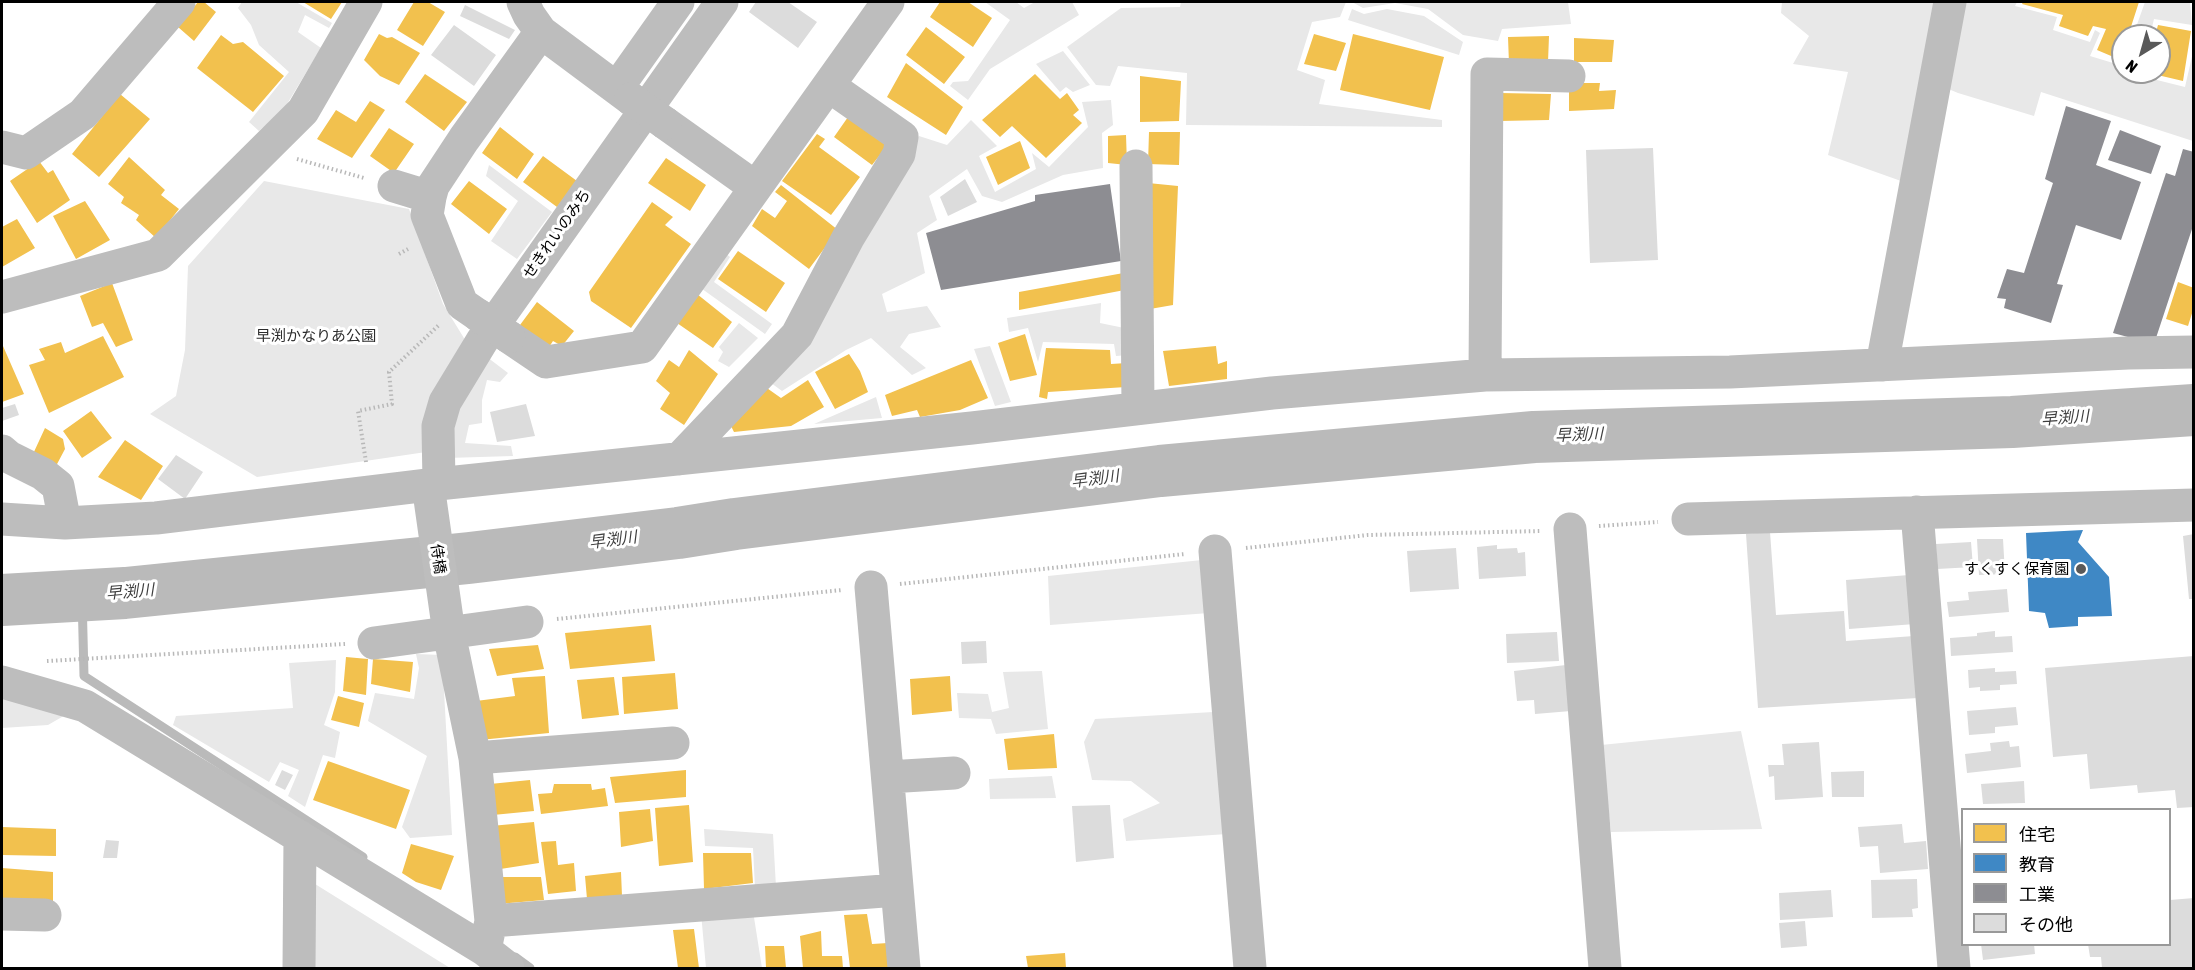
<!DOCTYPE html>
<html>
<head>
<meta charset="utf-8">
<style>
  body { margin:0 }
  #map { position:relative; width:2195px; height:970px; overflow:hidden; background:#fff; font-family:"Asap Condensed","Noto Sans JP",sans-serif }
  canvas { display:block }
  .frame { position:absolute; inset:0; border:3px solid #000; pointer-events:none }
  .legend { position:absolute; left:1961px; top:808px; width:210px; height:138px; box-sizing:border-box; background:#fff; border:2px solid #999; margin:0; padding:8px 10px; list-style:none; font-size:18px; color:#000 }
  .legend li { display:flex; align-items:center; gap:12px; height:30px }
  .legend b { width:30px; border:2px solid #999 }
  .north { position:absolute; left:2111px; top:24px; width:60px; height:60px; box-sizing:border-box; background:#fff; border:2px solid #999; border-radius:50%; rotate:217deg; font-size:16px; font-weight:700; line-height:24px; text-align:center; color:#000 }
  .north::after { content:''; display:block; margin:auto; width:21px; height:27px; background:#595959; clip-path:polygon(50% 0,100% 100%,50% 72%,0 100%) }
</style>
</head>
<body>
<div id="map">
<canvas width="2195" height="970"></canvas>
<div class="frame"></div>
<ul class="legend">
<li><b style="height:16px;background:#f2c14e"></b>住宅</li>
<li><b style="height:16px;background:#3f88c5"></b>教育</li>
<li><b style="height:16px;background:#8d8d92"></b>工業</li>
<li><b style="height:16px;background:#dcdcdc"></b>その他</li>
</ul>
<div class="north">N</div>
</div>
<script>
const context = document.querySelector('canvas').getContext('2d');
context.lineJoin = 'round';
function fill(path, color) {
  context.fillStyle = color;
  context.fill(path, 'evenodd');
}
function poly(rows) {
  const path = new Path2D();
  for (const r of rows) {
    path.moveTo(r[0], r[1]);
    for (let i = 2; i < r.length; i += 2) path.lineTo(r[i], r[i + 1]);
  }
  return path;
}
function strokePath(path, color, width, dash) {
  context.strokeStyle = color;
  context.lineWidth = width;
  context.lineCap = dash ? 'butt' : 'round';
  context.setLineDash(dash || []);
  context.stroke(path);
}
function write(font, color, halo, rows, align = 'center') {
  context.font = font + ' "Asap Condensed","Noto Sans JP",sans-serif';
  context.lineWidth = 6;
  context.setLineDash([]);
  context.textBaseline = 'middle';
  context.strokeStyle = halo;
  context.fillStyle = color;
  for (const [text, x, y, turn = 0] of rows) {
    context.save();
    context.translate(x, y);
    context.rotate((+turn || 0) * Math.PI / 180);
    context.textAlign = isNaN(turn) ? turn : align;
    if (halo) context.strokeText(text, 0, 0);
    context.fillText(text, 0, 0);
    context.restore();
  }
}
fill(poly([
  [242,2,296,2,332,23,329,28,305,15,298,32,321,48,284,109,259,131,249,122,289,72,259,45,251,25,238,8],
  [985,2,1016,2,1024,8,1035,2,1072,2,1079,15,990,69,968,100,950,86,953,82,968,81,1010,20],
  [1181,2,1346,2,1340,17,1312,22,1297,70,1325,80,1319,104,1442,120,1442,127,1186,125,1187,73,1118,66,1110,86,1096,85,1067,47,1121,8,1180,7],
  [1352,2,1568,2,1571,24,1502,29,1498,41,1463,35,1428,9,1395,3,1363,8],
  [1782,2,2017,2,2015,6,2057,17,2053,30,2090,42,2095,30,2100,33,2090,56,2123,66,2123,72,2141,72,2141,76,2185,87,2193,52,2193,141,2041,92,2034,116,1958,93,1927,80,1901,181,1828,155,1848,72,1793,64,1809,36,1781,13],
  [2145,2,2190,2,2192,25,2154,19,2150,36,2140,36,2134,33],
  [1352,9,1364,14,1387,9,1424,16,1463,42,1459,55,1348,20],
  [1063,51,1090,85,1073,92,1066,87,1060,92,1036,64],
  [1111,100,1113,125,1102,133,1103,168,1063,175,1002,202,982,196,967,169,929,196,937,220,917,233,925,273,882,294,887,312,927,306,941,327,909,334,900,347,926,368,912,375,871,338,846,350,782,391,767,380,919,136,947,145,971,120,997,146,979,156,995,192,1036,169,1032,153,1049,167,1088,127,1082,102],
  [489,165,552,212,517,259,491,241,518,201,486,176],
  [264,181,409,209,443,304,467,343,426,452,257,477,150,414,176,396,185,350,188,266],
  [724,252,730,257,714,282,772,324,765,334,698,286],
  [1101,303,1100,323,1129,329,1128,355,1116,356,1114,344,1043,342,1038,362,1028,328,1009,332,1007,318],
  [739,323,758,338,729,367,718,361,723,352,719,347],
  [990,346,1011,402,995,406,974,349],
  [487,357,508,373,500,382,487,380,482,400,482,423,469,425,465,443,511,446,513,456,447,458,463,384],
  [876,397,882,418,814,424],
  [1202,560,1209,613,1050,625,1048,576],
  [416,654,442,655,452,835,410,838,402,827,427,756,368,721,375,693,414,699,419,668],
  [336,660,335,692,324,725,340,732,335,758,323,755,305,807,288,796,299,770,280,762,269,782,173,725,176,716,293,708,289,663],
  [1042,671,1048,729,996,734,991,719,959,718,957,693,988,694,992,712,1009,708,1003,672],
  [2,682,81,706,48,725,2,728],
  [1213,712,1227,834,1126,841,1123,819,1160,803,1131,781,1092,780,1084,742,1095,719],
  [1741,731,1762,829,1611,832,1601,745],
  [1052,776,1056,798,990,799,989,779],
  [704,829,773,834,776,887,755,888,753,848,705,846],
  [307,879,450,968,306,968],
  [753,911,762,968,706,968,701,913]
]), '#e8e8e8');
fill(poly([
  [198,2,204,2,216,12,194,41,178,27],
  [303,2,342,2,331,19],
  [414,2,428,2,445,12,423,46,397,30],
  [940,2,968,2,992,18,973,47,930,17],
  [2023,2,2139,2,2128,36,2123,36,2123,61,2097,50,2106,29,2093,26,2088,36,2059,26,2063,15,2022,4],
  [2158,25,2191,31,2183,81,2149,73,2159,72,2159,36,2155,36],
  [926,27,965,57,944,84,906,55],
  [379,34,387,38,392,37,420,53,399,85,380,76,364,60],
  [1314,34,1346,43,1336,71,1304,64],
  [1353,34,1444,57,1430,110,1340,90],
  [221,35,233,44,243,42,284,76,253,112,197,68],
  [1549,36,1548,62,1509,64,1508,37],
  [1574,38,1614,40,1612,62,1574,62],
  [906,63,963,107,946,135,887,97],
  [425,74,467,102,444,131,405,102],
  [1035,74,1060,99,1067,93,1079,110,1073,115,1082,123,1046,158,1012,126,1000,137,982,120],
  [1140,76,1181,81,1179,121,1140,122],
  [1569,83,1600,83,1599,91,1616,90,1614,109,1569,111],
  [1500,93,1551,94,1549,120,1500,121],
  [120,94,150,119,99,177,72,154],
  [370,101,385,110,352,158,317,139,336,110,356,122],
  [848,117,887,146,872,165,834,137],
  [500,127,534,154,517,179,482,153],
  [389,128,414,144,394,173,370,156],
  [1149,132,1180,132,1179,165,1148,164],
  [817,134,825,139,819,147,860,177,831,215,782,181],
  [1126,135,1127,165,1108,163,1108,136],
  [1020,141,1030,168,998,185,986,157],
  [543,156,577,181,557,207,523,182],
  [129,157,165,190,161,195,179,209,156,238,136,220,139,215,121,203,124,197,108,184],
  [666,158,706,185,690,211,648,183],
  [39,161,48,173,53,170,70,200,37,223,10,181],
  [469,181,507,209,489,234,451,204],
  [1148,183,1178,186,1173,305,1150,309],
  [781,185,838,230,809,269,752,226,762,209,775,218,787,201,775,192],
  [85,201,110,240,76,259,53,216],
  [652,202,673,217,665,225,691,244,631,328,591,301,589,292],
  [17,219,35,248,2,267,2,227],
  [738,251,785,283,766,312,718,279],
  [1129,272,1130,289,1019,310,1019,292],
  [2178,282,2194,288,2194,307,2188,326,2166,319],
  [112,283,133,340,116,347,103,323,92,327,80,296],
  [697,294,732,322,713,348,677,323],
  [537,302,574,331,562,346,553,341,549,347,520,325],
  [1025,334,1037,375,1010,381,998,343],
  [103,336,124,377,49,413,29,365,45,360,39,349,61,342,65,353],
  [3,346,24,394,2,402,2,347],
  [1216,346,1218,364,1227,361,1227,379,1169,386,1163,351],
  [1046,348,1110,350,1111,364,1127,363,1126,387,1048,392,1047,399,1039,397],
  [689,350,718,374,684,425,660,409,670,393,656,381,669,360,679,367],
  [849,354,860,371,868,392,835,409,815,372],
  [971,360,988,398,960,410,920,417,917,410,892,416,885,395],
  [808,380,824,407,791,426,734,432,729,422,764,386,781,398],
  [91,411,112,438,82,458,63,431],
  [45,428,63,439,65,449,56,466,33,454],
  [125,440,163,466,141,500,98,477],
  [651,625,655,661,570,669,565,633],
  [538,645,544,669,497,676,489,649],
  [346,657,368,659,366,695,343,691],
  [373,659,413,662,410,692,371,684],
  [675,673,678,709,624,714,622,677],
  [545,676,549,733,480,740,476,701,515,696,512,678],
  [950,676,952,711,912,715,910,679],
  [614,677,619,715,582,719,577,680],
  [338,696,364,703,359,727,331,720],
  [1054,734,1057,768,1008,770,1004,739],
  [328,761,410,790,396,829,313,800],
  [686,770,686,797,615,803,610,777],
  [530,780,534,811,493,815,490,784],
  [554,784,591,784,592,790,605,788,608,806,541,814,538,794,552,793],
  [689,805,693,862,659,866,655,808],
  [650,809,653,841,621,847,619,812],
  [534,822,539,863,494,870,491,826],
  [2,827,56,829,56,856,2,855],
  [556,841,558,865,574,863,576,891,548,894,541,842],
  [411,844,454,856,441,890,416,882,402,873],
  [703,853,751,853,753,883,704,889],
  [2,868,53,872,53,901,2,901],
  [621,872,622,896,587,899,585,876],
  [499,877,541,877,544,900,498,904],
  [867,914,872,944,888,943,891,968,850,968,844,915],
  [694,929,699,968,678,968,673,930],
  [821,931,822,956,842,956,843,968,803,968,800,936],
  [765,946,784,946,786,968,766,968],
  [1065,953,1066,968,1028,968,1026,956]
]), '#f2c14e');
fill(poly([
  [2083,530,2078,542,2109,577,2112,616,2078,617,2078,626,2049,628,2045,613,2029,611,2026,533]
]), '#3f88c5');
fill(poly([
  [2066,106,2111,121,2096,165,2141,182,2121,240,2076,225,2057,284,2063,285,2051,323,2004,308,2006,299,1997,298,2007,269,2024,273,2053,183,2045,179],
  [2120,130,2161,146,2151,174,2108,160],
  [2183,149,2194,152,2194,223,2154,344,2113,333,2166,173,2175,176],
  [1110,184,1121,261,941,290,926,233,1035,201,1035,195]
]), '#8d8d92');
strokePath(poly([
  [82,595,84,676,363,857],
  [515,957,530,968]
]), '#bababa', 9);
strokePath(poly([
  [2,600,125,593,469,558,678,533,735,524,1160,471,1534,437,2012,422,2194,410]
]), '#bababa', 52);
fill(poly([
  [756,2,788,2,817,22,798,48,749,12],
  [465,5,515,30,509,39,460,16],
  [454,25,496,55,474,86,431,55],
  [1653,148,1658,260,1590,263,1586,150],
  [965,179,977,202,948,216,940,197],
  [15,404,19,415,2,421,2,408],
  [526,404,535,436,497,442,490,412],
  [176,455,203,472,185,499,158,479],
  [1770,532,1776,615,1844,611,1846,641,1914,636,1918,698,1758,708,1746,534],
  [2194,534,2194,599,2189,599,2183,536],
  [1977,539,2003,539,2005,574,1979,575],
  [1971,542,1973,567,1937,569,1936,544],
  [1497,545,1497,549,1517,548,1518,553,1525,552,1526,576,1479,579,1477,547],
  [1456,548,1459,589,1410,592,1407,551],
  [1909,575,1915,624,1849,629,1846,580],
  [2007,589,2009,612,1949,617,1947,602,1969,600,1968,592],
  [1995,631,1995,637,2012,636,2013,652,1951,656,1950,638,1977,636,1977,633],
  [1557,632,1559,661,1507,663,1506,634],
  [986,641,987,663,962,664,961,642],
  [2194,656,2194,807,2177,808,2175,790,2138,793,2137,785,2090,789,2087,754,2053,757,2045,668],
  [1566,665,1571,711,1535,714,1534,700,1517,701,1514,671],
  [1995,668,1995,672,2016,671,2017,684,2000,685,2000,690,1980,691,1980,687,1969,688,1968,670],
  [2016,707,2018,725,1995,727,1995,733,1969,735,1967,711],
  [2009,741,2010,747,2019,746,2021,767,1967,773,1965,754,1991,751,1990,743],
  [1819,742,1823,797,1775,800,1774,776,1769,777,1768,765,1784,765,1782,744],
  [282,770,293,775,285,790,275,785],
  [1864,771,1864,797,1832,797,1831,772],
  [2024,781,2025,803,1983,804,1981,784],
  [1110,805,1114,858,1076,862,1072,806],
  [1902,824,1904,843,1926,841,1928,869,1880,873,1878,846,1860,847,1858,827],
  [106,840,119,841,117,858,103,858],
  [1917,879,1918,908,1912,909,1913,917,1872,918,1871,880],
  [1831,890,1833,917,1780,920,1779,893],
  [2194,898,2194,968,2102,968,2101,957,2090,957,2088,944,2170,944,2170,900],
  [1805,921,1807,946,1781,948,1779,923],
  [1981,944,2034,944,2035,954,1983,960]
]), '#dcdcdc');
strokePath(poly([
  [297,159,364,178],
  [399,254,408,249],
  [366,462,358,411,392,404,389,372,440,324],
  [1599,526,1658,522],
  [1246,548,1368,535,1541,531],
  [900,584,1185,554],
  [557,619,842,590],
  [47,661,345,644]
]), '#b8b8b8', 4, [1.5, 3]);
strokePath(poly([
  [523,2,529,15,541,32,631,99],
  [617,88,678,2],
  [665,123,755,187],
  [2,147,26,153,83,114,179,2],
  [1136,166,1138,408],
  [394,186,430,197],
  [2,297,158,255,303,111,366,2],
  [478,315,462,304,427,215,430,197,433,186,464,139,541,32],
  [509,337,546,362,642,347,888,2],
  [1882,365,1950,2],
  [1485,375,1487,74,1569,76],
  [2,451,9,457,43,474,58,486,65,523],
  [679,459,797,335,848,238,899,154,902,137,829,86],
  [439,483,438,426,445,402,482,341,722,2],
  [428,485,449,633,475,758,491,921,485,950],
  [1917,512,1954,968],
  [2,519,65,523,156,518,428,485,972,428,1272,393,1485,375,1730,372,2128,353,2194,352],
  [1688,519,2194,505],
  [1570,529,1605,968],
  [1215,551,1250,968],
  [871,587,904,968],
  [374,643,527,622],
  [2,682,85,706,485,950,508,968],
  [475,758,673,743],
  [888,777,954,773],
  [2,914,45,915],
  [491,921,897,890],
  [299,968,300,837]
]), '#bdbdbd', 33);
strokePath(poly([
  [631,99,665,123],
  [478,315,509,337]
]), '#bdbdbd', 33);
for (const [x, y, r, color] of [
  [2081,569,6,"#595959"]
]) {
  const dot = new Path2D();
  dot.arc(x, y, r, 0, 2 * Math.PI);
  context.fillStyle = color;
  context.fill(dot);
  strokePath(dot, '#fff', 2);
}
write('15px', '#000', '#fff', [
  ["せきれいのみち",557,234,-55],
  ["侍橋",438,559,82]
]);
write('15px', '#2d2d2d', '#fff', [
  ["早渕かなりあ公園",316,336]
]);
write('15px', '#000', '#fff', [
  ["すくすく保育園",2069,569]
], 'right');
write('italic 16px', '#3e3e3e', '#fff', [
  ["早渕川",2065,418,-4],
  ["早渕川",1579,435,-2],
  ["早渕川",1095,479,-7],
  ["早渕川",613,540,-7],
  ["早渕川",130,592,-5]
]);
</script>
</body>
</html>
